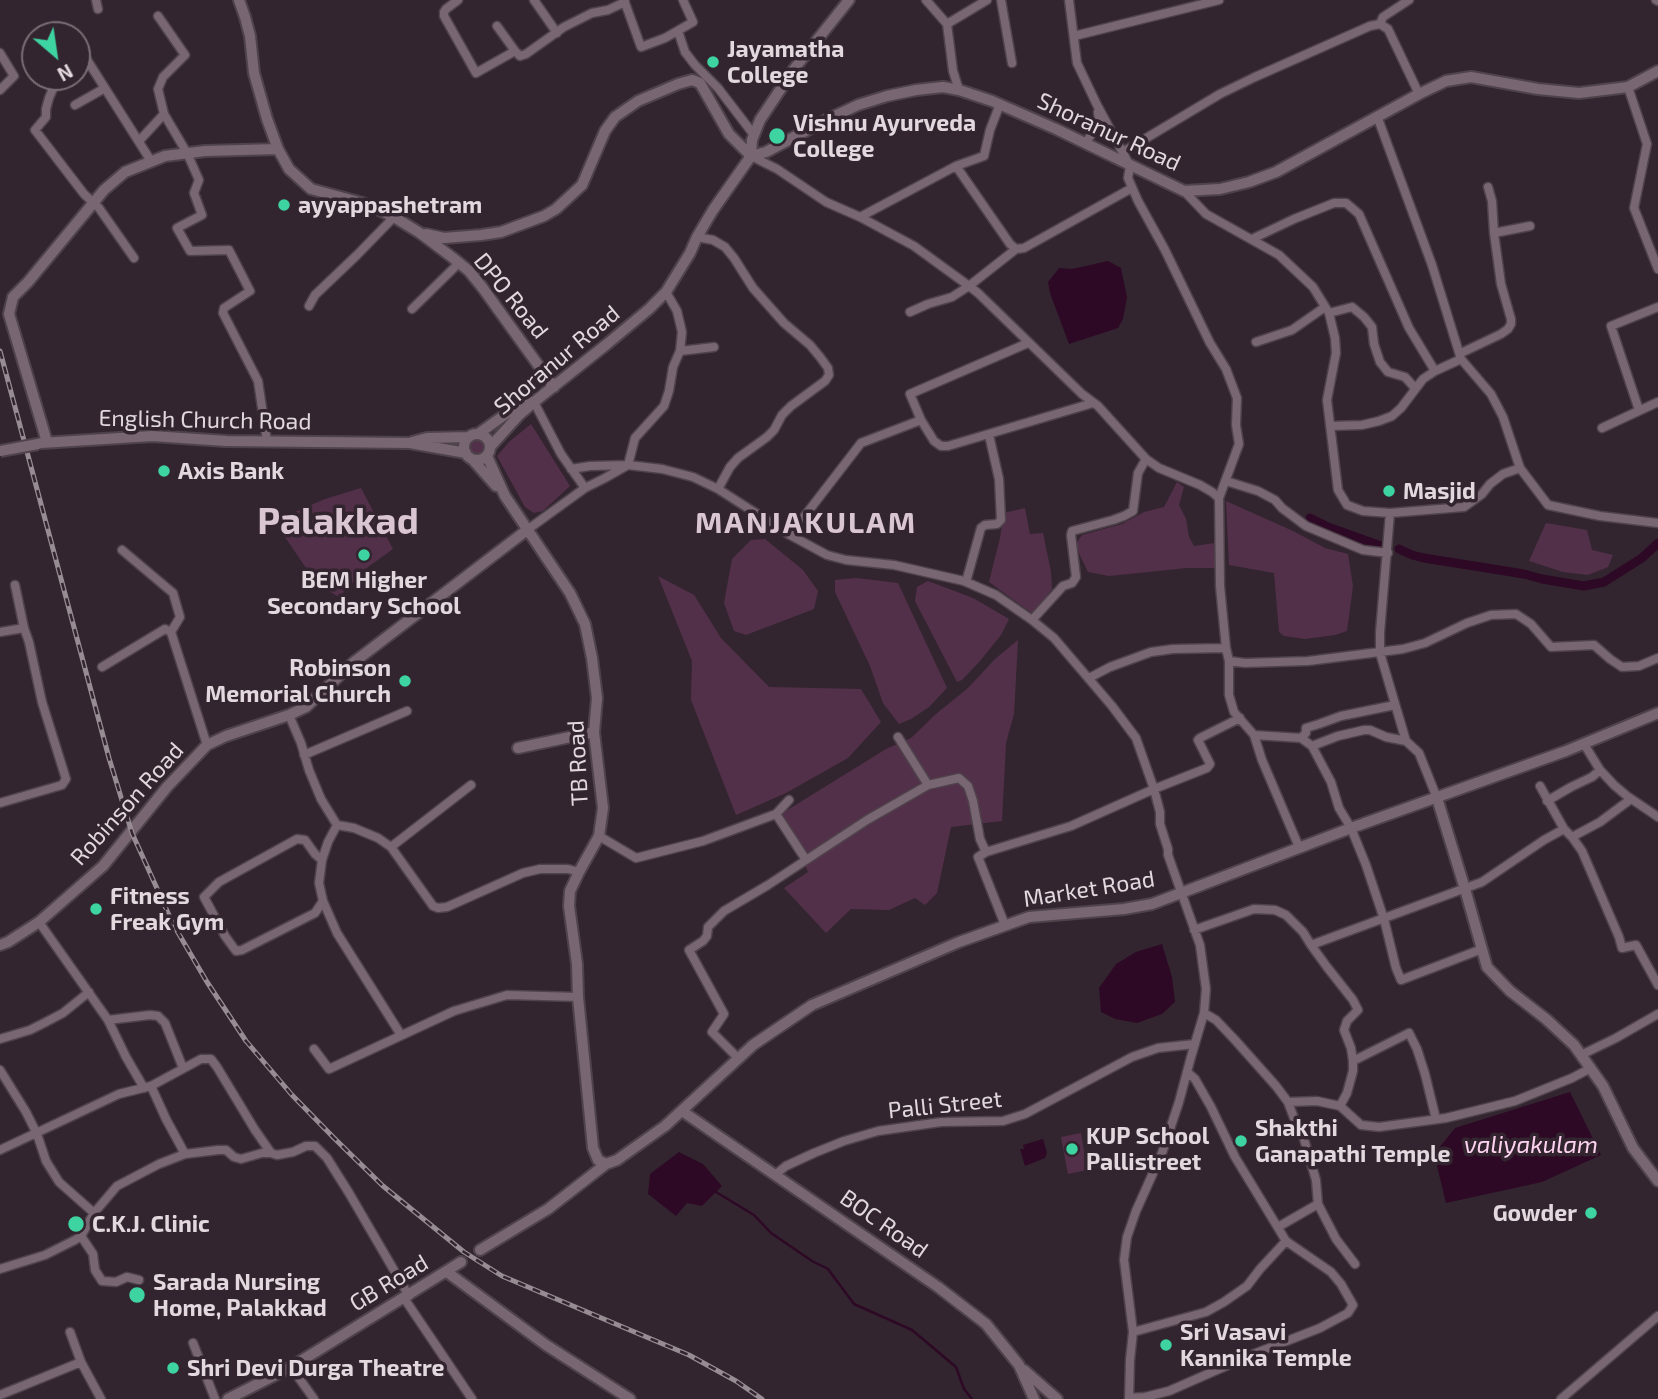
<!DOCTYPE html>
<html>
<head>
<meta charset="utf-8">
<style>
  body { margin:0 }
  #map { position:relative; width:1658px; height:1399px; overflow:hidden; background:#33252f; font-family:"Exo 2",sans-serif }
  canvas { display:block }
  .north { position:absolute; left:21px; top:21px; width:70px; height:70px; box-sizing:border-box; background:#33252f; border:2px solid #796d75; border-radius:50%; rotate:151deg; font-size:19px; font-weight:700; line-height:28px; text-align:center; color:#e2d8de }
  .north::after { content:''; display:block; margin:auto; width:24px; height:32px; background:#3ed4a2; clip-path:polygon(50% 0,100% 100%,50% 72%,0 100%) }
</style>
</head>
<body>
<div id="map">
<canvas width="1658" height="1399"></canvas>
<div class="north">N</div>
</div>
<script>
const context = document.querySelector('canvas').getContext('2d');
context.lineJoin = 'round';
function fill(path, color) {
  context.fillStyle = color;
  context.fill(path, 'evenodd');
}
function poly(rows) {
  const path = new Path2D();
  for (const r of rows) {
    if (r.length === 3) {
      path.moveTo(r[0] + r[2], r[1]);
      path.arc(r[0], r[1], r[2], 0, 2 * Math.PI);
      continue;
    }
    path.moveTo(r[0], r[1]);
    for (let i = 2; i < r.length; i += 2) path.lineTo(r[i], r[i + 1]);
  }
  return path;
}
function strokePath(path, color, width, dash) {
  context.strokeStyle = color;
  context.lineWidth = width;
  context.lineCap = dash ? 'butt' : 'round';
  context.setLineDash(dash || []);
  context.stroke(path);
}
function write(font, color, halo, rows, align = 'center') {
  context.font = font + ' "Exo 2",sans-serif';
  context.lineWidth = 7;
  context.setLineDash([]);
  context.textBaseline = 'middle';
  context.strokeStyle = halo;
  context.fillStyle = color;
  for (const [text, x, y, turn = 0] of rows) {
    context.save();
    context.translate(x, y);
    context.rotate((+turn || 0) * Math.PI / 180);
    context.textAlign = isNaN(turn) ? turn : align;
    if (halo) context.strokeText(text, 0, 0);
    context.fillText(text, 0, 0);
    context.restore();
  }
}
fill(poly([
  [531,424,570,486,543,511,534,513,525,507,497,456,510,441],
  [477,447,8],
  [1177,482,1184,487,1179,505,1186,519,1189,537,1194,546,1215,543,1216,568,1187,568,1109,576,1088,572,1075,545,1082,535,1122,524,1144,512,1164,507],
  [361,488,393,549,368,567,339,597,317,584,274,521,325,499],
  [1226,501,1293,531,1325,548,1348,554,1353,586,1347,631,1335,635,1305,639,1284,636,1279,632,1274,573,1229,565],
  [1025,508,1030,534,1043,533,1051,572,1052,589,1033,614,989,582,1000,538,1004,513],
  [1546,523,1587,530,1592,550,1613,555,1608,567,1588,575,1563,572,1529,561],
  [765,539,803,570,818,591,814,609,746,635,734,631,724,603,732,559,751,540],
  [658,576,694,595,721,638,769,687,861,689,881,722,848,758,786,793,736,815,691,700,692,661],
  [856,578,898,583,947,688,929,707,911,719,899,724,883,703,870,666,835,592,835,580],
  [928,581,973,598,1009,619,1001,635,980,661,962,680,957,682,915,601,917,587],
  [1018,640,1014,714,1006,743,1002,821,951,827,937,893,925,905,915,898,889,910,851,909,826,933,784,888,808,872,781,814,886,749,911,738,936,714,968,688,995,659],
  [1081,1133,1087,1170,1068,1174,1061,1137]
]), '#533049');
fill(poly([
  [1108,261,1121,268,1127,297,1123,319,1118,328,1069,344,1050,293,1048,282,1059,268,1072,269],
  [1162,944,1172,977,1175,1002,1162,1014,1137,1023,1115,1019,1101,1012,1099,988,1116,964,1136,952],
  [1570,1092,1601,1155,1542,1182,1446,1203,1434,1154,1455,1128],
  [1043,1139,1047,1153,1045,1158,1025,1166,1020,1149,1024,1149,1023,1145],
  [679,1152,703,1164,722,1186,702,1206,687,1203,676,1216,648,1194,650,1174]
]), '#2d0925');
strokePath(poly([
  [716,1192,754,1215,771,1233,812,1261,828,1269,854,1304,912,1330,956,1367,964,1389,972,1399]
]), '#2d0925', 2.5);
strokePath(poly([
  [1310,518,1328,527,1381,546],
  [1399,549,1412,555,1424,558,1524,574,1542,579,1584,586,1604,582,1642,558,1658,543]
]), '#2d0925', 9);
const street = poly([
  [96,0,98,9],
  [458,0,446,9,444,12,444,16,476,73,515,51],
  [534,0,557,33],
  [624,0,641,47,665,38,693,22,683,0],
  [926,0,947,24],
  [1001,0,1012,63],
  [1656,0,1658,1],
  [1380,24,1383,17,1409,0],
  [497,26,515,51,520,56,526,54,564,27,592,13,608,10,625,2],
  [678,31,685,52,695,65,718,88,754,135],
  [1074,36,1219,0],
  [77,44,151,161],
  [0,53,14,76,0,90],
  [58,77,49,98,46,109,46,117,35,130,84,194,99,208,134,258],
  [1628,87,1647,144,1634,208,1658,269],
  [959,90,953,71,947,24,987,0],
  [75,105,105,88],
  [164,114,187,153,199,180,194,193,202,215,177,228,190,251,229,250,250,291,224,308,223,313,258,381,267,441],
  [139,141,164,114,158,89,163,77,185,55,158,16],
  [1086,143,1099,121,1098,112],
  [1123,152,1220,94,1255,77,1370,26,1380,24,1388,29,1419,94],
  [751,156,777,169,826,202,860,217,914,246,969,286,978,293,1082,394,1098,406,1146,459,1159,468,1200,485,1212,492,1219,498,1239,444,1236,425,1237,398,1226,369,1210,343,1165,250,1138,201,1128,178,1130,166,1097,105,1077,63,1069,0],
  [956,166,984,156,990,130,1000,104],
  [1184,191,1206,214,1279,255,1313,287,1329,313,1335,338,1336,353,1327,400,1338,490,1347,505,1363,511,1390,513,1464,507,1482,494,1490,484,1503,474,1520,468,1503,417,1491,394,1461,359,1432,265,1377,116],
  [860,217,956,166,1010,244,1016,249,1024,248,1132,188],
  [1494,233,1530,226],
  [697,237,713,240,725,247,734,258,753,288,784,323,810,345,820,357,828,368,829,375,825,381,791,406,782,415,774,430,767,437,738,458,730,467,718,489],
  [1252,239,1294,219,1334,203,1346,203,1359,214,1409,328,1435,371],
  [309,306,315,295,357,255,394,217],
  [412,309,459,263],
  [910,312,928,304,952,297,969,286,1016,249],
  [1329,313,1352,307,1364,317,1372,327,1374,344,1380,362,1388,372,1405,377,1415,388],
  [1256,342,1292,330,1325,307],
  [680,351,714,347],
  [1461,353,1501,334,1508,329,1511,324,1511,319,1501,284,1494,233,1492,201,1488,187],
  [534,402,561,454,585,488],
  [1639,410,1611,326,1658,307],
  [921,420,934,441,941,446,948,446,1093,403],
  [1331,426,1362,425,1379,421,1392,416,1401,408,1423,379,1435,371,1461,359],
  [1602,428,1658,402],
  [1520,468,1548,505,1600,516,1658,523],
  [571,469,590,466,628,465,662,469,693,477,718,489,790,535,827,555,846,560,894,565,964,581,996,595,1032,620,1054,638,1112,706,1136,738,1154,789,1160,812,1160,824,1168,849,1168,855,1200,945,1206,989,1204,1013,1191,1057,1179,1102,1162,1153,1136,1211,1127,1237,1124,1260,1133,1332,1130,1360,1129,1399],
  [1226,481,1258,491,1275,500,1282,508,1306,526,1363,550,1388,553],
  [1219,498,1220,586,1226,648,1229,661,1229,695,1234,712,1254,735,1262,760,1299,847],
  [1390,513,1380,632,1380,653,1406,741,1419,753,1437,798],
  [527,530,585,488,605,478,628,465,635,438,664,406,669,391,673,367,680,351,682,332,677,311,666,292],
  [790,535,861,443,921,420,910,394,1028,343],
  [122,550,173,593,180,617,171,632,207,745],
  [966,582,981,528,985,525,997,524,1001,520,999,479,989,435],
  [15,585,24,628],
  [1032,620,1063,586,1072,583,1076,577,1071,535,1072,531,1113,520,1124,516,1133,511,1138,473,1146,459],
  [0,632,24,628,29,642,42,702,66,779,62,785,0,803],
  [1229,661,1245,663,1308,661,1403,649,1425,643,1467,623,1491,615,1516,614,1531,624,1551,647,1594,645,1610,659,1622,667,1639,666,1658,658],
  [102,667,165,629,171,632],
  [1089,678,1110,667,1151,652,1173,649,1226,648],
  [289,715,301,743,309,770,321,799,337,825,354,828,378,838,391,847,433,906,438,908,447,907,523,873,540,869,568,869,579,872],
  [1254,735,1301,738,1312,746,1331,782,1339,808,1351,828,1366,865,1384,919,1396,968,1401,980,1482,949],
  [898,737,928,785],
  [1301,738,1306,733,1306,728,1319,724,1341,716,1395,705],
  [1584,744,1600,770,1614,785,1627,796,1658,817],
  [1312,746,1338,736,1364,730,1370,730,1386,737,1406,741],
  [304,755,407,711],
  [1540,786,1564,829],
  [1547,801,1571,787,1592,777,1600,770],
  [776,814,806,860],
  [599,836,636,858,703,841,776,814,789,800],
  [1572,837,1582,851,1619,937,1622,948,1636,945,1658,985],
  [391,847,471,785],
  [986,852,1071,826,1154,789,1207,768,1210,764,1198,740,1200,738,1240,718],
  [322,860,315,854,305,840,297,839,219,882,204,897,225,936,236,951,242,950,315,913,323,901,319,883,322,860,328,842,337,825],
  [323,901,337,933,401,1035],
  [39,922,108,1020,126,1057,144,1088],
  [1194,930,1254,909,1275,910,1286,915,1303,932,1311,945,1482,882,1544,840,1564,829,1572,837,1600,822,1631,799],
  [1311,945,1327,967,1353,1000,1358,1010,1347,1021,1344,1030,1351,1048,1353,1061,1353,1071,1347,1093,1340,1106],
  [1204,1013,1216,1020,1235,1040,1276,1086,1288,1102,1317,1101,1340,1106,1361,1125,1379,1127,1446,1118,1515,1101,1572,1078,1591,1068],
  [108,1020,150,1015,158,1016,165,1023,183,1068],
  [0,1039,30,1030,44,1023,63,1013,89,992],
  [314,1049,329,1069,454,1011,507,995,578,997],
  [1581,1055,1616,1038,1658,1014],
  [739,1059,712,1032,724,1014,689,950,703,941,707,936,708,927,724,911,768,885,867,820,928,785,959,778,968,786,973,801,980,839,986,852,978,857,1005,925],
  [1353,1061,1409,1033,1417,1049,1425,1074,1436,1119],
  [0,1070,26,1112,37,1134,46,1161,59,1182,94,1213],
  [151,1086,166,1119,185,1154],
  [1288,1102,1294,1118,1304,1139,1311,1163,1316,1180,1318,1204,1336,1239,1355,1264],
  [0,1150,119,1094,151,1086,201,1059,211,1059,217,1067,255,1130,271,1153,277,1155,293,1152,306,1146,315,1146,327,1158,349,1193,409,1296],
  [776,1174,786,1166,814,1153,844,1141,878,1131,941,1122,1003,1121,1025,1114,1132,1057,1158,1048,1195,1044],
  [1278,1227,1318,1204],
  [81,1236,93,1254,95,1270,102,1281,116,1282,127,1277,139,1280],
  [0,1269,45,1255,75,1240,81,1236,94,1213,117,1186,159,1164,185,1154,218,1150,226,1150,234,1157,241,1159,262,1153,271,1153],
  [404,1298,472,1399],
  [70,1332,81,1362],
  [1133,1332,1206,1312,1224,1302,1247,1286,1260,1269,1286,1241],
  [193,1343,215,1399],
  [291,1367,314,1399],
  [0,1395,81,1362,101,1399],
  [1129,1398,1145,1397,1169,1391,1251,1355,1320,1328,1348,1313,1353,1305,1341,1284,1331,1272,1286,1241,1235,1157,1211,1107,1195,1079,1187,1072],
  [1561,1399,1658,1316]
]);
const secondary = poly([
  [239,0,245,17,250,36,254,73,267,119,278,149,289,169,311,189,366,204,394,217,420,233,453,258,469,271,482,287,554,387],
  [751,156,752,140,760,120,794,69,849,0],
  [426,234,444,238,481,235,501,232,544,216,556,209,582,185,605,131,615,117,638,101,678,84,692,80,700,83,729,134,751,156],
  [478,434,527,399],
  [477,447,13],
  [47,442,9,314,13,297,28,282,104,190,125,172,165,156,205,151,278,149],
  [412,442,427,438,469,437],
  [41,443,152,436,226,441,410,443,466,453],
  [490,447,519,415,534,402,607,344,649,309,666,292,690,253,697,237,713,210,751,156,766,152,828,119,858,105,887,96,916,90,943,87,959,90,992,101,1056,129,1184,191,1220,189,1249,182,1276,172,1419,94,1446,81,1471,77,1538,89,1579,93,1628,87,1658,71],
  [487,456,505,496,570,593,585,624,592,658,597,698,594,732,603,808,599,836,579,872,570,891,569,906,577,964,578,997,593,1148,598,1160,606,1164],
  [473,460,496,486],
  [518,748,594,732],
  [1437,798,1465,889,1487,967,1510,991,1546,1019,1574,1045,1603,1086,1633,1148,1658,1181],
  [0,945,8,942,39,922,103,866,167,787,207,745,226,736,289,715,306,707,354,662,527,530],
  [682,1111,938,1287,986,1324,1019,1365,1034,1399],
  [480,1250,548,1209,606,1164,617,1160,665,1126,753,1045,812,1005,959,942,1029,917,1124,909,1152,904,1351,828,1566,751,1658,713],
  [447,1272,546,1345,630,1399],
  [1024,1370,1057,1399],
  [228,1399,291,1367,461,1262]
]);
strokePath(street, '#4f434b', 11);
strokePath(secondary, '#4f434b', 14);
strokePath(street, '#786672', 8);
strokePath(secondary, '#786672', 10);
const rail = poly([
  [0,351,109,758,132,833,173,924,207,982,246,1041,292,1095,334,1138,383,1186,464,1252,502,1276,689,1355,736,1381,762,1399]
]);
strokePath(rail, '#988c94', 5);
strokePath(rail, '#33252f', 2.5, [8]);
const secondaryBridge = poly([
  [0,451,38,444]
]);
strokePath(secondaryBridge, '#4f434b', 14, []);
strokePath(secondaryBridge, '#786672', 10);
for (const [x, y, r, color] of [
  [713,62,7,"#3ed4a2"],
  [777,136,9,"#3ed4a2"],
  [284,205,7,"#3ed4a2"],
  [164,471,7,"#3ed4a2"],
  [1389,491,7,"#3ed4a2"],
  [364,555,7,"#3ed4a2"],
  [405,681,7,"#3ed4a2"],
  [96,909,7,"#3ed4a2"],
  [1241,1141,7,"#3ed4a2"],
  [1072,1149,7,"#3ed4a2"],
  [1591,1213,7,"#3ed4a2"],
  [76,1224,9,"#3ed4a2"],
  [137,1295,9,"#3ed4a2"],
  [1166,1345,7,"#3ed4a2"],
  [173,1368,7,"#3ed4a2"]
]) {
  const dot = new Path2D();
  dot.arc(x, y, r, 0, 2 * Math.PI);
  context.fillStyle = color;
  context.fill(dot);
  strokePath(dot, '#33252f', 2.5);
}
write('bold 23px', '#e2d8de', '#33252f', [
  ["Jayamatha",727,49],
  ["College",727,75],
  ["Vishnu Ayurveda",793,123],
  ["College",793,149],
  ["ayyappashetram",298,205],
  ["Axis Bank",178,471],
  ["Masjid",1403,491],
  ["BEM Higher",364,580,"center"],
  ["Secondary School",364,606,"center"],
  ["Robinson",391,668,"right"],
  ["Memorial Church",391,694,"right"],
  ["Fitness",110,896],
  ["Freak Gym",110,922],
  ["Shakthi",1255,1128],
  ["Ganapathi Temple",1255,1154],
  ["KUP School",1086,1136],
  ["Pallistreet",1086,1162],
  ["Gowder",1577,1213,"right"],
  ["C.K.J. Clinic",92,1224],
  ["Sarada Nursing",153,1282],
  ["Home, Palakkad",153,1308],
  ["Sri Vasavi",1180,1332],
  ["Kannika Temple",1180,1358],
  ["Shri Devi Durga Theatre",187,1368]
], 'left');
write('23px', '#e2d8de', '#33252f', [
  ["Shoranur Road",1109,132,25],
  ["DPO Road",511,296,51],
  ["Shoranur Road",557,360,-40],
  ["English Church Road",205,420,1],
  ["TB Road",578,763,-93],
  ["Robinson Road",127,804,-48],
  ["Market Road",1089,889,-9],
  ["Palli Street",945,1105,-6],
  ["BOC Road",884,1224,35],
  ["GB Road",389,1283,-31]
]);
write('italic 24px', '#fed3f0', '#33252f', [
  ["valiyakulam",1531,1145]
]);
context.letterSpacing = '2px';
write('bold 30px', '#dac6d3', '#33252f', [
  ["MANJAKULAM",806,523]
]);
context.letterSpacing = '0px';
write('bold 37px', '#dac6d3', '#33252f', [
  ["Palakkad",338,522]
]);
</script>
</body>
</html>
